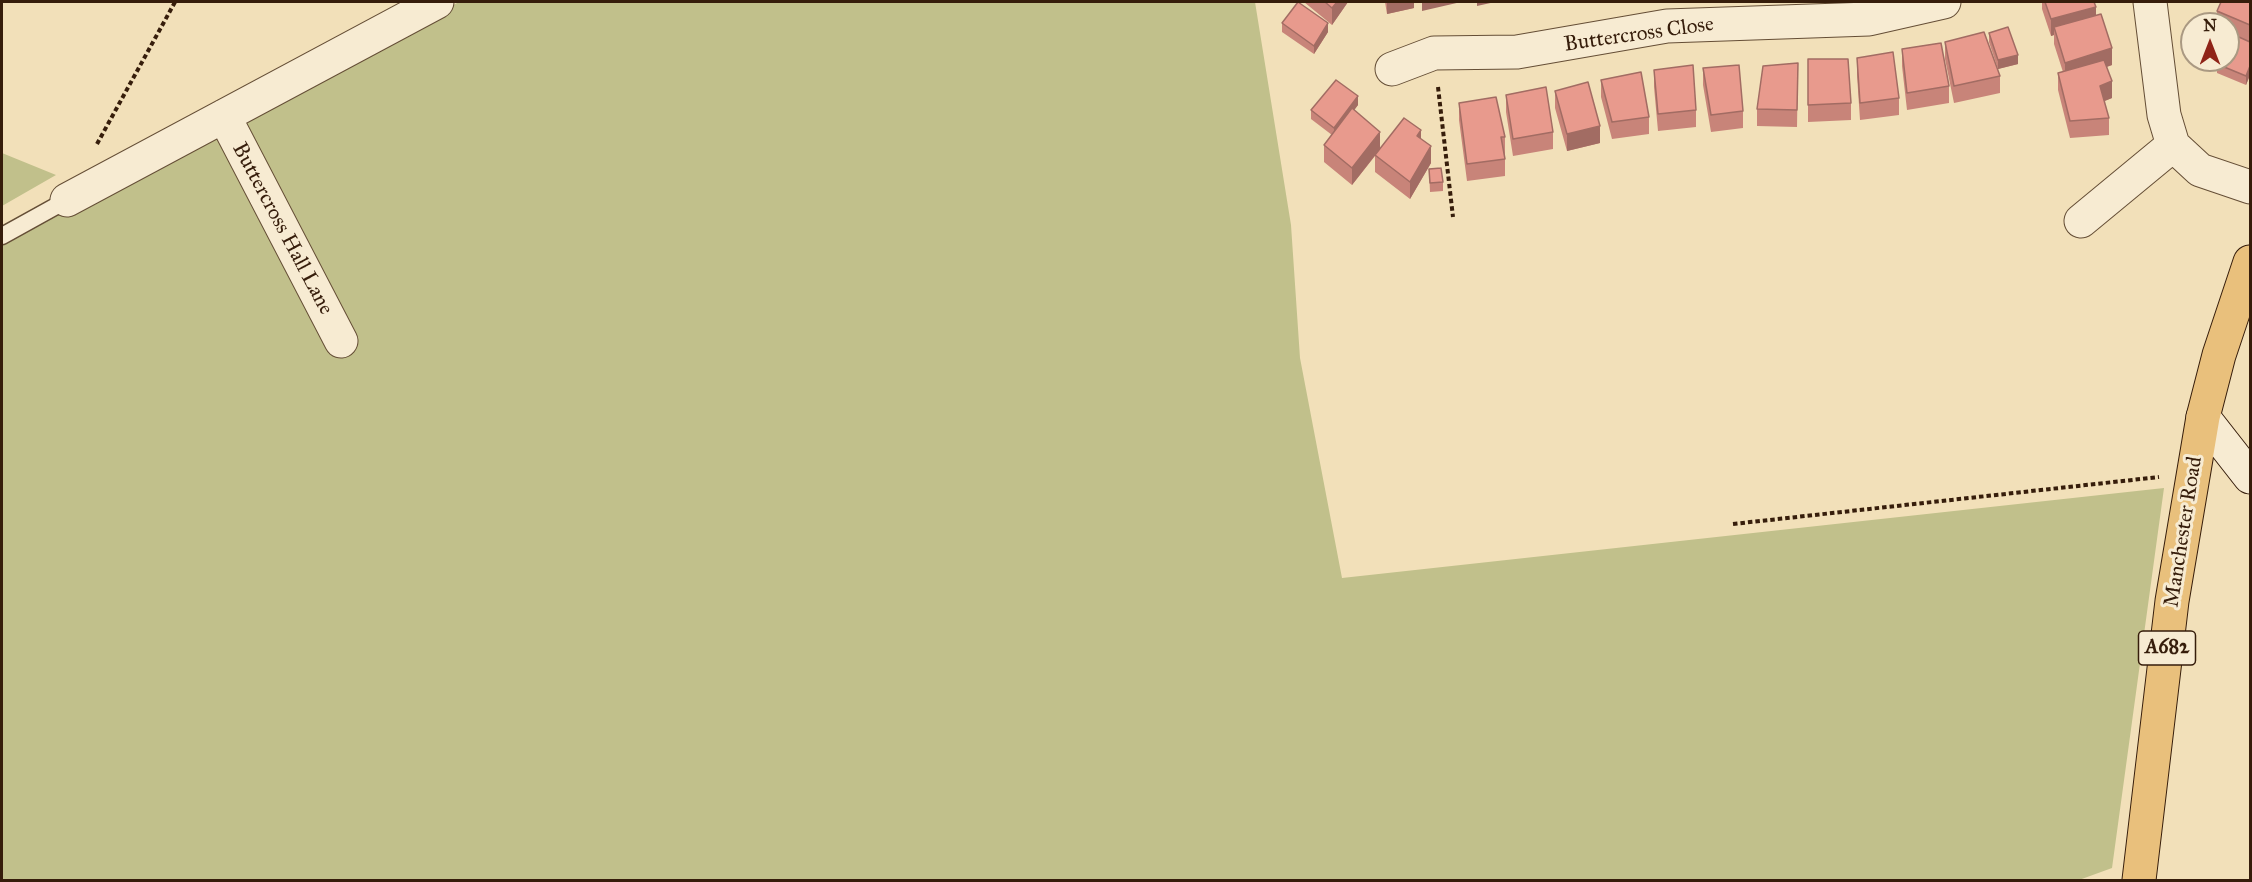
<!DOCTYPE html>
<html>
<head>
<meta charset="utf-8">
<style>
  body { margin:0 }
  #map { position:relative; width:2252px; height:882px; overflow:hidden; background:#f2e0b9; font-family:"IM FELL Great Primer",serif }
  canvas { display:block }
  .frame { position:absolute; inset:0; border:3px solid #361d0b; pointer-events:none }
  .north { position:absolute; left:2180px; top:12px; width:60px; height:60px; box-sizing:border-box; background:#f7ebd2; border:2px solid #aa9982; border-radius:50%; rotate:0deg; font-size:16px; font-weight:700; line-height:24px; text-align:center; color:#361d0b }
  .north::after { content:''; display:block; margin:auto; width:21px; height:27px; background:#8f2418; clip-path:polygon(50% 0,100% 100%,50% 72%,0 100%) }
</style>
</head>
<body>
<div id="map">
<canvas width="2252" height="882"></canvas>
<div class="frame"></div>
<div class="north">N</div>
</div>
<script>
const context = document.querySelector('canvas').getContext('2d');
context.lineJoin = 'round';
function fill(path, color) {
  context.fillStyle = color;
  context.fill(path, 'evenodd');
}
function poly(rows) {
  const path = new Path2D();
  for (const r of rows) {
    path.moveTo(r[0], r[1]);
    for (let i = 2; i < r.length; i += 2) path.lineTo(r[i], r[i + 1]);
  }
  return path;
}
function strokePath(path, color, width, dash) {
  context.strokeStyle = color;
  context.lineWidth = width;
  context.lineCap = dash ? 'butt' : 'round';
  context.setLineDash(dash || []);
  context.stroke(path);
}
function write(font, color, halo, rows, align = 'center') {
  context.font = font + ' "IM FELL Great Primer",serif';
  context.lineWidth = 6;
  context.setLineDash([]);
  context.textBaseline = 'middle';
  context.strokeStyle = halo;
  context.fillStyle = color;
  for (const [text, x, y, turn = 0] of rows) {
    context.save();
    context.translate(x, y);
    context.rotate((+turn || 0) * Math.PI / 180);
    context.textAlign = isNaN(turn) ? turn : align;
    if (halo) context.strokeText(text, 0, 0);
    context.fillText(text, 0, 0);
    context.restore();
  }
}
fill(poly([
  [459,2,1255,2,1291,225,1300,358,1342,578,2164,488,2112,868,2079,880,2,880,2,244],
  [2,153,56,175,2,206]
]), '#c1c08b');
const lane = poly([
  [2,236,67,200]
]);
const street = poly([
  [2150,2,2164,115,2173,145,2200,170,2250,187],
  [1392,69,1434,53,1517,52,1667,26,1869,19,1944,2],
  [224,116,341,341],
  [67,200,437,2],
  [2081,221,2173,145]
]);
const secondary = poly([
  [2203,417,2250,477]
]);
const primary = poly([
  [2139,880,2172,601,2203,417,2219,355,2250,262]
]);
strokePath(lane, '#654e36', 19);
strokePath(street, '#654e36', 35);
strokePath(secondary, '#361d0b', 35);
strokePath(primary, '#361d0b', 35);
strokePath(poly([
  [1438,87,1453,217],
  [97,144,175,2],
  [1733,524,2159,477]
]), '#361d0b', 4, [4.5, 3]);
strokePath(lane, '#f7ebd2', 16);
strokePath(street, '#f7ebd2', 33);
strokePath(secondary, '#f7ebd2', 33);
strokePath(primary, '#e9c07c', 33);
fill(poly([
  [1304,2,1348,2,1332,25],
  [1385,2,1414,2,1414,8,1387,14],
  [2042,2,2094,2,2096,15,2112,65,2107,67,2112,98,2104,101,2109,118,2109,135,2070,138,2058,90,2058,73,2063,72,2054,44,2054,35,2051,36,2042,9],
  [2250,2,2250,75,2246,85,2217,73,2217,64,2229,33,2228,33,2228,24,2217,24,2217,11],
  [1282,23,1328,32,1314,54,1282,32],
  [1989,33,2018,64,1998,69,1989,42],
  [1945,42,2000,76,2000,93,1954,103,1945,59],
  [1902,49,1949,86,1949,103,1907,110,1902,66],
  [1857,58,1899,98,1899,115,1860,120,1857,75],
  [1808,59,1851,103,1851,120,1808,122],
  [1798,63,1797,127,1757,126,1757,109],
  [1703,68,1743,111,1743,128,1711,132,1703,85],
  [1654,70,1696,110,1696,127,1658,131,1654,87],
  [1601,80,1649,117,1649,134,1612,139,1601,97],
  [1555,91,1600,143,1567,151,1555,108],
  [1506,95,1553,132,1553,149,1513,156,1506,112],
  [1459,103,1505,137,1505,176,1467,181,1459,120],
  [1358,105,1354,110,1380,149,1421,139,1431,163,1410,199,1375,172,1375,156,1352,185,1324,162,1324,145,1332,135,1311,119,1311,110],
  [1429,169,1443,182,1443,191,1430,192]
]), '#c88479');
fill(poly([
  [1337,2,1348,2,1332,25,1332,8],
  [1387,2,1414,2,1414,8,1387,14],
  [1422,2,1461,2,1422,11],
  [1477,2,1495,2,1477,6],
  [2096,7,2096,24,2054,27,2054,35,2051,36,2051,19],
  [1328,23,1328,32,1314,54,1314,46],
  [2112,48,2112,65,2065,80,2065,63],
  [2018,55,2018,64,1998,69,1998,60],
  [2250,66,2250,75,2246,85,2246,76],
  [2112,81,2112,98,2100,103,2100,86],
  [1358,96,1358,105,1334,137,1334,128],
  [1600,126,1600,143,1567,151,1567,134],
  [1421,130,1421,147,1417,136],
  [1380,132,1380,149,1352,185,1352,168],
  [1431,146,1431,163,1410,199,1410,182]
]), '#a26c63');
const building = poly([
  [1298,2,1328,23,1314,46,1282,23,1298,2],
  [1325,2,1337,2,1332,8,1325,2],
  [2045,2,2094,2,2096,7,2051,19,2045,2],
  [2221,2,2250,2,2250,25,2217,11,2221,2],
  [2101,14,2112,48,2065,63,2054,27,2101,14],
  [2008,27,2018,55,1998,60,1989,33,2008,27],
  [1984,32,2000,76,1954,86,1945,42,1984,32],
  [2230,33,2250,42,2250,66,2246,76,2217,64,2219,60,2228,60,2228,37,2230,33],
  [1941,43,1949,86,1907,93,1902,49,1941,43],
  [1893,52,1899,98,1860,103,1857,58,1893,52],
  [1808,59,1848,59,1851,103,1808,105,1808,59],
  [2104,60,2112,81,2100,86,2109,118,2070,121,2058,73,2104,60],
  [1798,63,1797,110,1757,109,1763,66,1798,63],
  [1693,65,1696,110,1658,114,1654,70,1693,65],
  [1739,65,1743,111,1711,115,1703,68,1739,65],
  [1641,72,1649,117,1612,122,1601,80,1641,72],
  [1336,80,1358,96,1334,128,1311,110,1336,80],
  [1588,82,1600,126,1567,134,1555,91,1588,82],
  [1546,87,1553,132,1513,139,1506,95,1546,87],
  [1496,97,1505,137,1501,137,1505,159,1467,164,1459,103,1496,97],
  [1352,108,1380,132,1352,168,1324,145,1352,108],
  [1404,118,1421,130,1417,136,1431,146,1410,182,1375,155,1404,118],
  [1441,168,1443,182,1430,183,1429,169,1441,168]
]);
fill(building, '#e89a8d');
strokePath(building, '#a26c63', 1.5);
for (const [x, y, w] of [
  [2167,648,57]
]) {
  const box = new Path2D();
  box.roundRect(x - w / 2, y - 17, w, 34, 4.5);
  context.fillStyle = '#f7ebd2';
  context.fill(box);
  strokePath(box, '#361d0b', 1.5);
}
write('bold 20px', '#361d0b', null, [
  ["A682",2167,648]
]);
write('21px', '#361d0b', '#f7ebd2', [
  ["Buttercross Close",1639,35,-8],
  ["Buttercross Hall Lane",282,229,62],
  ["Manchester Road",2184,532,-81]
]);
</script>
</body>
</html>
